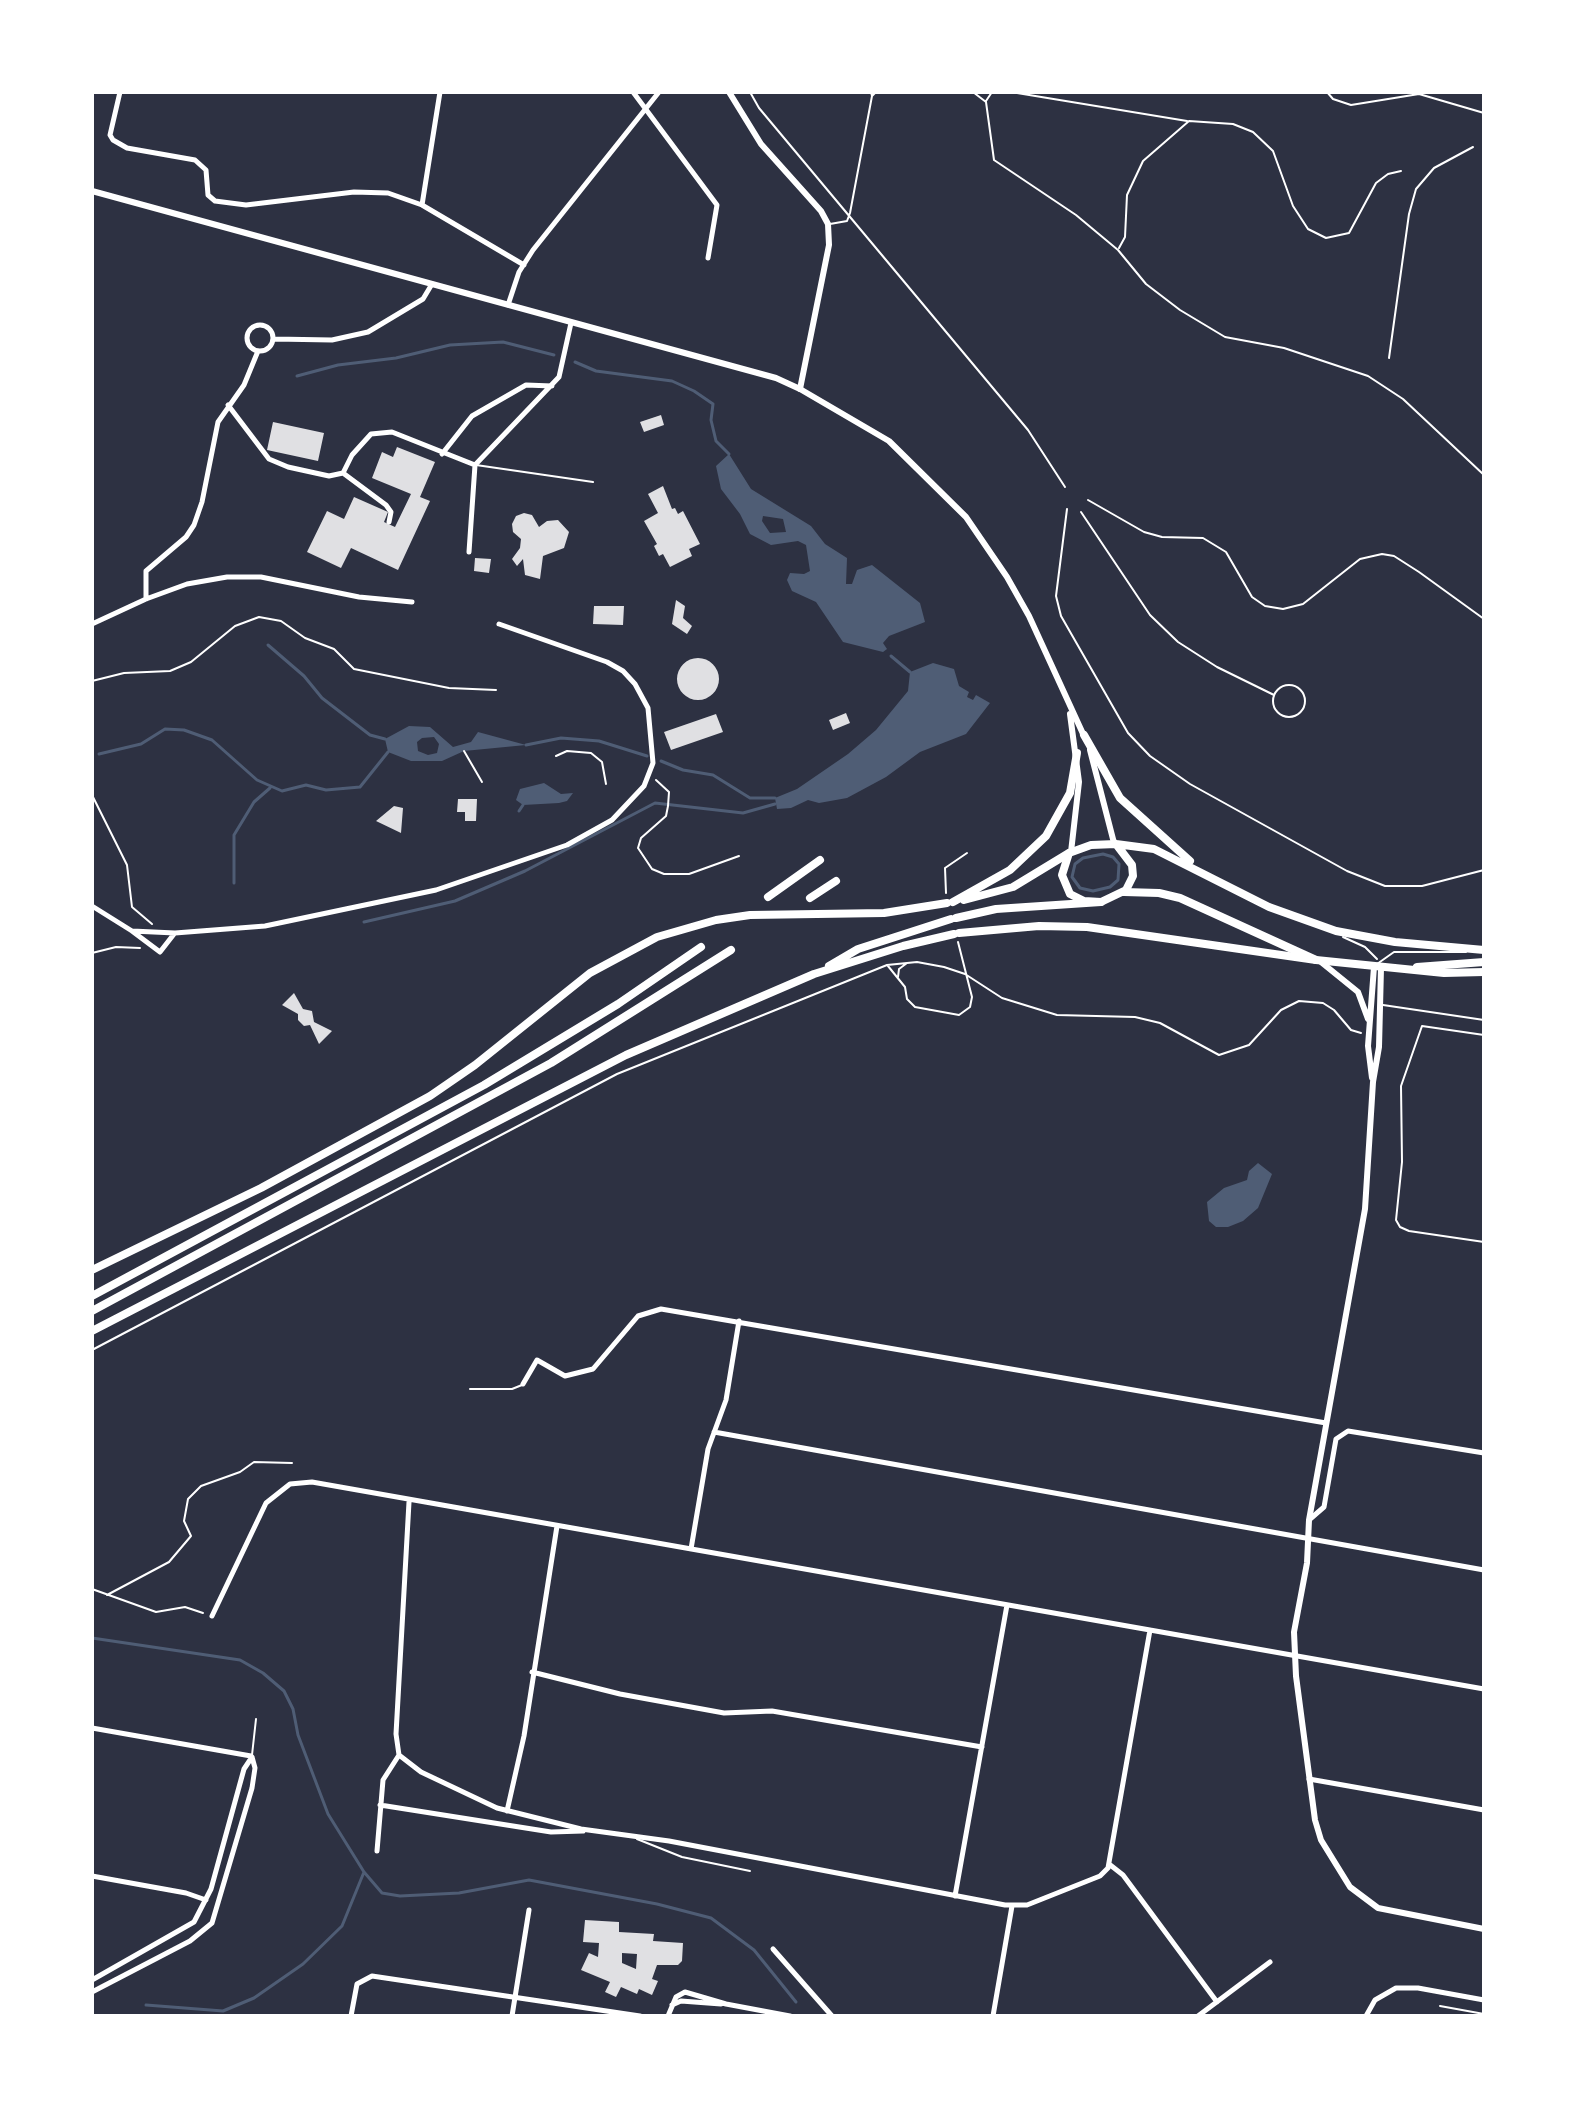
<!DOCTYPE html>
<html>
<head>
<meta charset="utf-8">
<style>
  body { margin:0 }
  #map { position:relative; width:1576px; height:2108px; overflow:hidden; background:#2d3142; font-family:"Source Serif 4",serif }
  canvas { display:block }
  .frame { position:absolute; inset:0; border:94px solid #fff; pointer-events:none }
</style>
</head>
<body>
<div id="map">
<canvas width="1576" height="2108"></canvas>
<div class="frame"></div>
</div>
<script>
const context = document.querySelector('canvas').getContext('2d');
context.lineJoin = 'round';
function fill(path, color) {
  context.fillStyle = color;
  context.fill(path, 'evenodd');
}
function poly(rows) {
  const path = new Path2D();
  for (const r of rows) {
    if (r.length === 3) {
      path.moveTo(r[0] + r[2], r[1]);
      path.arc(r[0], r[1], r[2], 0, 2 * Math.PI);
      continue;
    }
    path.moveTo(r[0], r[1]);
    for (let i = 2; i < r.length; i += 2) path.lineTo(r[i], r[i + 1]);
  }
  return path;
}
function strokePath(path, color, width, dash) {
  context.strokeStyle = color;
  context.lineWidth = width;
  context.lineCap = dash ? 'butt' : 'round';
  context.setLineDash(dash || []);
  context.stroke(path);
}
fill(poly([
  [729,454,751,489,811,526,825,544,847,558,846,584,852,584,857,570,872,565,920,603,925,622,889,636,883,643,887,649,883,652,843,642,816,602,792,591,787,580,790,573,804,574,810,571,806,545,798,541,771,545,750,534,740,514,721,489,716,466],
  [763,516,783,519,786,532,770,533,762,521],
  [933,663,954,669,959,686,969,692,967,697,973,700,976,695,990,703,966,734,920,752,886,777,847,798,819,803,808,800,791,808,777,809,775,798,797,789,848,754,876,730,908,691,910,672],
  [409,726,430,727,453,747,471,742,478,732,526,745,464,751,442,761,411,761,388,752,385,739],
  [434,737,439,744,437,753,428,755,418,751,417,742,422,738],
  [544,783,561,794,573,793,567,801,559,803,523,805,516,800,520,789],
  [1258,1163,1272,1174,1258,1208,1243,1221,1228,1227,1216,1227,1209,1221,1207,1202,1224,1188,1247,1180,1249,1171]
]), '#4f5d75');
strokePath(poly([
  [575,362,596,371,672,381,694,391,713,404,711,420,716,441,729,454],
  [297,376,338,365,396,358,450,345,503,342,554,355],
  [268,645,304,676,322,698,370,735,385,739],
  [891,656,910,672],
  [526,745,561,738,599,741,647,756],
  [99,754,141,744,165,729,184,730,212,740,257,780,282,791,306,785,326,790,360,787,388,752],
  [661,761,683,770,713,775,750,798,775,798],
  [519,811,523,805],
  [1103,854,1113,857,1119,864,1118,880,1110,887,1093,891,1080,888,1072,877,1075,864,1083,858,1103,854],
  [234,883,234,835,254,802,270,788],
  [364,922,455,901,525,871,655,803,743,813,775,804],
  [92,1638,240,1660,263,1673,284,1691,293,1709,298,1735,328,1814,364,1872,382,1893,400,1896,459,1893,529,1880,657,1904,711,1918,754,1950,796,2002],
  [146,2005,223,2011,254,1998,303,1964,342,1926,364,1872]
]), '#4f5d75', 3);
fill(poly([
  [661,415,664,425,644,432,640,422],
  [273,422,324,433,318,461,267,450],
  [397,447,435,462,420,497,430,501,398,570,351,548,341,568,307,552,327,511,344,519,354,497,388,512,384,522,395,527,411,494,372,478,382,452,393,457],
  [663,486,672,509,675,508,678,514,683,511,700,544,689,549,692,556,670,567,663,554,659,556,654,546,657,544,644,521,658,513,648,494],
  [524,513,532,515,539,527,547,521,558,520,569,532,564,548,543,556,540,579,525,575,523,559,517,566,512,559,520,548,521,539,513,532,512,524,516,516],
  [475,558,491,559,489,573,474,571],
  [676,600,685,606,683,618,692,626,687,634,672,624],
  [594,606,624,606,623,625,593,624],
  [698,679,21],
  [846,713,850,723,833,730,829,720],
  [716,714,723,732,671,750,664,732],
  [458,799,477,799,476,821,465,821,465,812,457,812],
  [394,806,403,808,401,833,376,821],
  [294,993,303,1009,312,1011,314,1022,332,1031,319,1044,310,1025,304,1026,298,1020,298,1014,282,1005],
  [585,1920,619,1922,619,1932,654,1934,653,1941,683,1943,682,1961,678,1965,657,1965,652,1979,658,1981,652,1995,639,1989,637,1994,621,1987,616,1997,605,1992,610,1982,581,1970,589,1953,598,1957,599,1943,583,1942],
  [622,1953,637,1954,636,1969,622,1963]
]), '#e0e0e3');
strokePath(poly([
  [92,681,124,673,170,671,191,662,235,626,259,617,281,621,305,638,334,649,354,669,449,688,496,690],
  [464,751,482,782],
  [556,756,567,751,591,753,602,762,606,784],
  [656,780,669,792,668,806,666,816,641,838,638,848,652,869,664,874,689,874,739,856],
  [92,795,127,865,132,907,152,924],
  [946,893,945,868,967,853],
  [92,953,116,947,140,948],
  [888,966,905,987,907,999,915,1007,959,1015,970,1007,972,997,958,942],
  [898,977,899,969,907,963],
  [92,1350,617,1074,887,965,917,962,944,967,965,974,1002,998,1057,1015,1135,1017,1160,1023,1219,1055,1249,1045,1281,1010,1299,1001,1323,1003,1334,1010,1351,1030,1361,1033],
  [92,1589,156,1612,185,1607,203,1613],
  [107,1595,169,1562,191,1536,184,1521,188,1499,201,1486,240,1472,254,1462,292,1463]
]), '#fff', 2);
strokePath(poly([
  [750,92,759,108,1028,430,1065,487],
  [871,92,872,96,876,92],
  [973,92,986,102,994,160,1076,215,1118,250,1146,284,1180,310,1225,337,1284,348,1368,376,1403,399,1484,475],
  [1011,92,1187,121],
  [1327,92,1333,99,1351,105,1419,94,1484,113],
  [986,101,992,92],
  [830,224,847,221,850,213,872,96],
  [1119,248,1125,237,1127,195,1143,161,1189,121,1233,124,1253,132,1273,151,1293,206,1308,229,1326,238,1349,233,1376,183,1388,174,1401,171],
  [1389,358,1409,214,1416,189,1434,168,1473,147],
  [476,465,593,482],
  [1088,500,1144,532,1162,537,1203,538,1226,552,1252,597,1265,606,1283,609,1303,604,1360,559,1382,554,1394,556,1419,572,1484,619],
  [1067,509,1056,596,1061,616,1128,733,1150,756,1190,784,1347,871,1385,886,1422,886,1484,870],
  [1081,512,1150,615,1178,642,1217,667,1274,695],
  [1289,701,16],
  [1343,937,1365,947,1377,959],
  [1377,964,1394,952,1466,952],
  [1383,1005,1484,1020],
  [1484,1035,1422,1026,1401,1086,1402,1162,1396,1220,1400,1227,1409,1231,1484,1242],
  [470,1389,512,1389,522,1385],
  [252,1755,256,1719],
  [637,1839,682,1857,750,1871],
  [1440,2006,1484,2014]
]), '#fff', 2);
strokePath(poly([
  [120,92,110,135,113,140,127,148,195,160,206,170,208,195,215,201,246,205,354,192,388,193,422,205,524,265],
  [633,92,717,205,708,258],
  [422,205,440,92],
  [508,305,519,272,533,250,659,92],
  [260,338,13],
  [274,339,332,340,368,332,423,299,432,284],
  [228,405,269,459,288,467,329,476,343,473,352,455,371,434,392,432,475,465],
  [442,454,472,416,526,385,552,386],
  [343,473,386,505,391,512,389,522],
  [469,552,475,465,559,377,571,323],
  [146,599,146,571,186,537,194,525,202,502,218,422,244,385,258,351],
  [92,624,146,599,187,584,227,577,261,577,359,597,412,602],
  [92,906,132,931,175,933,265,926,436,890,567,845,612,820,644,786,653,763,648,708,635,684,623,671,607,662,499,624],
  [132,931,160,952,174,934],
  [523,1384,537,1360,565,1376,593,1369,638,1316,661,1309,1326,1423],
  [714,1432,1484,1570],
  [1309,1520,1324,1507,1336,1439,1348,1431,1484,1453],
  [691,1549,708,1449,726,1400,739,1321],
  [212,1616,266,1503,290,1484,312,1482,1484,1689],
  [532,1672,620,1694,724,1713,772,1711,982,1747],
  [92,1728,251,1756],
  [399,1755,421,1772,497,1808,581,1829,669,1841,1005,1905,1027,1905,1100,1876,1108,1868,1150,1630],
  [1309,1779,1484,1810],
  [380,1805,551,1832,583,1831],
  [507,1811,524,1736,557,1526],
  [377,1851,383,1780,399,1755,396,1734,409,1502],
  [1109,1864,1123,1875,1217,2002],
  [92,1876,186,1893,206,1900],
  [955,1896,1007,1605],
  [773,1949,832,2016],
  [92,1980,194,1922,211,1889,244,1769,252,1757],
  [92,1992,190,1941,212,1923,252,1788,255,1768,252,1757],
  [672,2005,681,2001,721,2004],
  [351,2016,357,1984,372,1976,640,2016],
  [512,2016,529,1910],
  [668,2016,676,1997,685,1992,726,2004,790,2016],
  [993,2016,1012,1906],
  [1198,2016,1270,1962],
  [1366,2016,1375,2000,1396,1988,1418,1988,1484,2000]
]), '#fff', 5);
strokePath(poly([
  [729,92,761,144,821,211,828,224,829,245,800,389],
  [1321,962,1358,992,1368,1019],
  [1381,968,1379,1047,1373,1082,1365,1209,1309,1520,1307,1563,1294,1632,1296,1676,1315,1820,1321,1840,1350,1887,1378,1908,1484,1929],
  [1372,1078,1368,1046,1374,967]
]), '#fff', 6);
strokePath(poly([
  [92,191,776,378,800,389,889,441,966,517,1007,577,1029,616,1084,736],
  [1070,714,1079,782,1071,852],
  [1090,750,1114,843]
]), '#fff', 6);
strokePath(poly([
  [1084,735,1120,798,1190,861],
  [1116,844,1154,849,1269,907,1336,931,1395,942,1484,950],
  [1116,844,1132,865,1133,876,1126,890,1101,902,1084,901,1070,894,1062,875,1069,853,1091,845,1116,844],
  [1124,892,1159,893,1180,898,1316,960,1444,973,1484,972],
  [1417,967,1484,962]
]), '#fff', 8);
strokePath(poly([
  [768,897,820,860],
  [810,898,836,881],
  [964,900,1013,887,1069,853],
  [953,902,1010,870,1046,836,1070,793,1077,753],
  [956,918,996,909,1101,902],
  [959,933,1039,926,1087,927,1316,960],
  [829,966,858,949,951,919],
  [92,1270,261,1188,430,1096,475,1065,590,973,657,937,716,920,750,915,884,913,947,903],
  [92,1296,484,1085,618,1004,701,947],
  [92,1311,551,1063,731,950],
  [92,1331,626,1055,814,974,903,946,954,934]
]), '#fff', 8);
</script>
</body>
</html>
